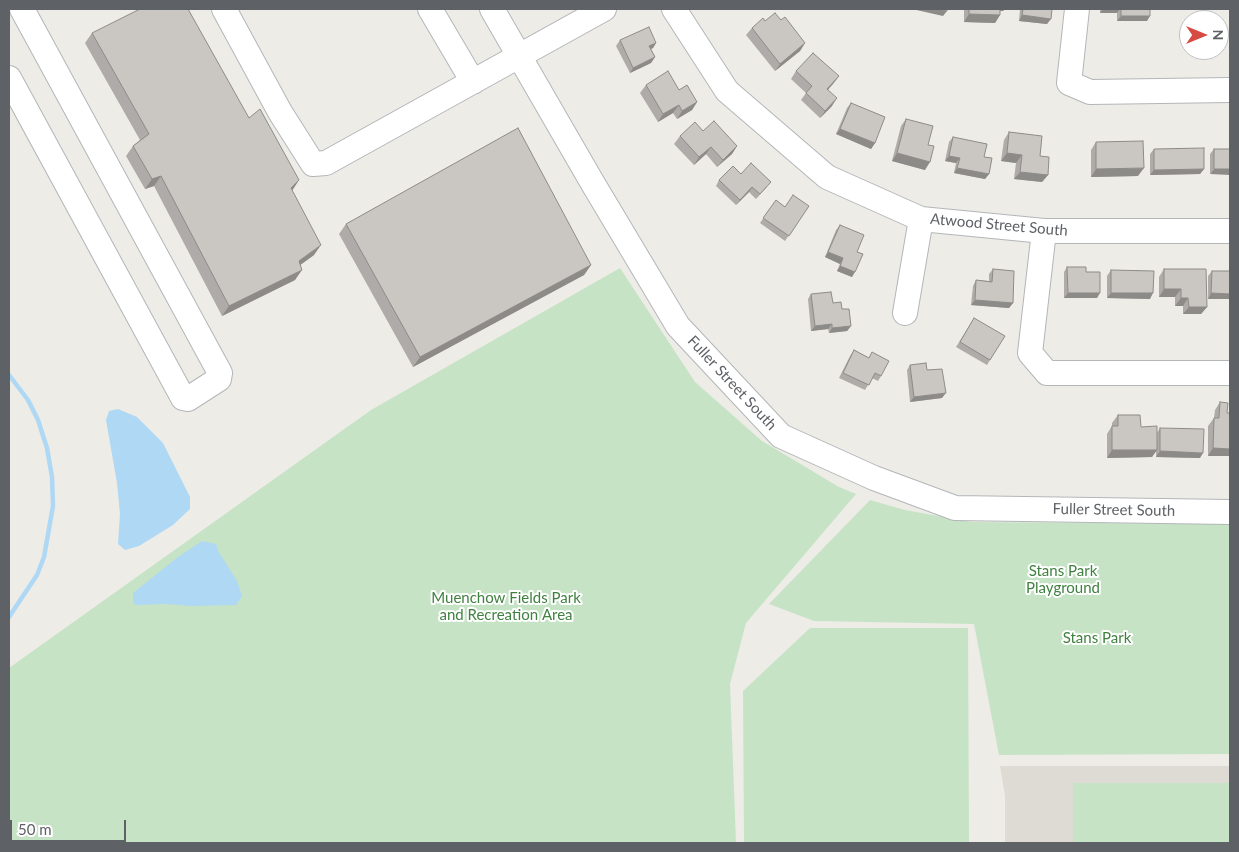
<!DOCTYPE html>
<html>
<head>
<meta charset="utf-8">
<style>
  body { margin:0 }
  #map { position:relative; width:1239px; height:852px; overflow:hidden; background:#eeece6; font-family:Lato,sans-serif }
  canvas { display:block }
  .frame { position:absolute; inset:0; border:10px solid #5e6165; pointer-events:none }
  .north { position:absolute; left:1179px; top:10px; width:50px; height:50px; box-sizing:border-box; background:#fff; border:1px solid #bfc0c1; border-radius:50%; rotate:90deg; font-size:14px; font-weight:700; line-height:20px; text-align:center; color:#5e6165 }
  .north::after { content:''; display:block; margin:auto; width:18px; height:22px; background:#d64c45; clip-path:polygon(50% 0,100% 100%,50% 72%,0 100%) }
  .scale { position:absolute; left:10px; top:820px; width:116px; height:22px; box-sizing:border-box; border:2px solid #5e6165; border-top:0; padding-left:6px; font-size:15px; line-height:18px; white-space:nowrap; color:#5e6165; -webkit-text-stroke:4px #fff; paint-order:stroke }
</style>
</head>
<body>
<div id="map">
<canvas width="1239" height="852"></canvas>
<div class="frame"></div>
<div class="north">N</div>
<div class="scale">50 m</div>
</div>
<script>
const context = document.querySelector('canvas').getContext('2d');
context.lineJoin = 'round';
function fill(path, color) {
  context.fillStyle = color;
  context.fill(path, 'evenodd');
}
function poly(rows) {
  const path = new Path2D();
  for (const r of rows) {
    path.moveTo(r[0], r[1]);
    for (let i = 2; i < r.length; i += 2) path.lineTo(r[i], r[i + 1]);
  }
  return path;
}
function strokePath(path, color, width, dash) {
  context.strokeStyle = color;
  context.lineWidth = width;
  context.lineCap = dash ? 'butt' : 'round';
  context.setLineDash(dash || []);
  context.stroke(path);
}
function write(font, color, halo, rows, align = 'center') {
  context.font = font + ' Lato,sans-serif';
  context.lineWidth = 4;
  context.setLineDash([]);
  context.textBaseline = 'middle';
  context.strokeStyle = halo;
  context.fillStyle = color;
  for (const [text, x, y, turn = 0] of rows) {
    context.save();
    context.translate(x, y);
    context.rotate((+turn || 0) * Math.PI / 180);
    context.textAlign = isNaN(turn) ? turn : align;
    if (halo) context.strokeText(text, 0, 0);
    context.fillText(text, 0, 0);
    context.restore();
  }
}
fill(poly([
  [1000,766,1230,766,1230,843,1005,843,1005,796]
]), '#dedbd4');
fill(poly([
  [620,268,695,382,762,441,839,487,856,494,746,623,730,684,736,843,9,843,9,668,371,410],
  [870,500,905,510,972,522,1230,524,1230,754,999,755,974,624,814,621,769,604],
  [810,628,968,628,969,843,744,843,743,691],
  [1230,783,1230,843,1073,843,1073,783]
]), '#c6e3c6');
fill(poly([
  [118,409,137,417,163,443,190,497,190,509,173,525,139,546,125,550,118,544,120,514,117,483,106,420,109,411],
  [202,541,216,544,218,551,237,581,242,596,236,605,191,606,166,604,136,605,133,602,133,593,178,557]
]), '#afd8f5');
strokePath(poly([
  [9,375,28,400,38,420,47,448,52,477,53,506,44,557,37,575,9,617]
]), '#afd8f5', 4.5);
const minor = poly([
  [224,9,280,112,313,164,326,163,604,9],
  [430,9,473,82],
  [492,9,592,182,678,326,781,436,874,478,955,508,1230,512],
  [674,9,727,91,827,177,921,219,1044,231,1230,231],
  [1077,9,1069,83,1090,92,1230,90],
  [9,78,183,398,188,399,219,379,220,373,22,9],
  [1044,231,1030,353,1047,373,1230,373],
  [905,313,921,219]
]);
strokePath(minor, '#b3b6b9', 26);
strokePath(minor, '#fff', 24);
fill(poly([
  [964,9,1005,9,1003,11,1000,11,1000,15,995,23,964,22],
  [1020,9,1052,9,1047,24,1019,21],
  [1100,9,1150,9,1147,21,1117,21,1117,13,1100,13],
  [781,20,805,43,800,51,775,71,746,35,752,28,765,21],
  [92,33,249,118,292,191,314,255,300,265,295,280,222,316,154,186,145,189,126,156,133,146,140,140,85,43],
  [620,40,656,43,653,48,651,49,655,57,651,63,630,73,616,46],
  [796,71,839,76,828,90,832,106,820,118,801,100,806,93,791,79],
  [646,85,679,90,697,102,692,110,677,119,673,113,658,122,640,93],
  [851,103,875,143,871,149,836,134,847,108],
  [906,119,928,145,925,170,892,161,901,126],
  [703,131,737,146,732,154,717,167,706,154,694,165,674,144,680,136],
  [1009,132,1040,156,1048,175,1042,182,1014,179,1016,163,1001,161,1004,140],
  [953,137,984,157,989,174,985,179,954,173,956,163,945,161,949,142],
  [1096,142,1138,176,1091,177,1091,150],
  [1154,149,1204,169,1200,174,1150,175,1150,154],
  [1214,149,1230,149,1210,174,1210,154],
  [741,174,767,187,756,199,749,192,736,205,716,186,719,180],
  [776,200,785,207,809,206,785,241,760,223],
  [346,224,591,265,584,275,413,367,339,234],
  [840,225,857,252,852,277,837,271,840,264,825,257,836,230],
  [1067,267,1086,272,1097,298,1064,298,1064,272],
  [993,269,1013,303,1009,308,971,305,973,286,976,280,989,281,989,274],
  [1164,269,1207,307,1201,314,1183,314,1183,306,1175,306,1175,297,1159,297,1159,277],
  [1111,270,1150,299,1107,298,1107,276],
  [1212,271,1230,271,1230,299,1208,299,1208,276],
  [811,294,833,303,842,309,851,326,847,331,829,333,828,329,811,331,808,299],
  [974,318,990,360,987,365,956,347],
  [854,350,869,358,872,352,881,376,878,381,872,378,865,390,839,378,850,356],
  [910,365,927,370,942,398,910,402,907,370],
  [1220,402,1227,413,1230,456,1208,456,1208,426,1214,418,1215,410],
  [1118,415,1141,427,1157,433,1160,428,1200,458,1156,457,1156,451,1152,457,1107,458,1107,434,1112,426,1112,423]
]), '#aeaba8');
fill(poly([
  [912,9,938,9,947,11,943,16],
  [996,9,1005,9,1003,11,995,11],
  [1103,9,1120,9,1117,13,1100,13],
  [969,14,1000,15,995,23,964,22],
  [1022,15,1051,19,1047,24,1019,21],
  [1121,16,1150,16,1147,21,1117,21],
  [656,43,653,48,646,51,649,46],
  [805,43,800,51,775,71,780,64],
  [655,57,651,63,630,73,633,68],
  [839,76,833,84,822,96,827,89],
  [837,98,832,106,820,118,825,111],
  [697,102,692,110,677,119,682,111],
  [679,105,673,113,658,122,663,114],
  [840,129,875,143,871,149,836,134],
  [737,146,732,154,717,167,723,160],
  [711,147,706,154,694,165,699,157],
  [897,153,930,162,925,170,892,161],
  [1007,153,1022,155,1016,163,1001,161],
  [949,156,960,158,956,163,945,161],
  [957,168,989,174,985,179,954,173],
  [1144,168,1138,176,1091,177,1096,169],
  [1204,169,1200,174,1150,175,1154,170],
  [1214,169,1230,169,1230,175,1210,174],
  [1020,172,1048,175,1042,182,1014,179],
  [161,176,154,186,145,189,152,179],
  [299,180,292,191,291,188],
  [752,187,749,192,736,205,740,200],
  [321,245,314,255,292,271,299,261],
  [828,252,843,258,840,264,825,257],
  [591,265,584,275,413,367,420,357],
  [840,266,855,272,852,277,837,271],
  [302,270,295,280,222,316,229,306],
  [1164,289,1181,289,1175,297,1159,297],
  [1068,293,1100,293,1097,298,1064,298],
  [1111,293,1153,293,1150,299,1107,298],
  [1211,293,1230,294,1230,299,1208,299],
  [1181,298,1188,298,1183,306,1175,306],
  [975,300,1013,303,1009,308,971,305],
  [1189,307,1207,307,1201,314,1183,314],
  [832,324,828,329,811,331,815,326],
  [851,326,847,331,829,333,832,328],
  [946,393,942,398,910,402,914,397],
  [1213,448,1230,449,1230,456,1208,456],
  [1112,450,1157,450,1152,457,1107,458],
  [1160,451,1203,453,1200,458,1156,457]
]), '#8d8b88');
const building = poly([
  [140,9,188,9,249,118,260,109,299,180,291,188,321,245,299,261,302,270,229,306,161,176,152,179,133,146,149,134,92,33,140,9],
  [938,9,947,9,947,11,938,9],
  [969,9,1000,9,1000,15,969,14,969,9],
  [1023,9,1052,9,1051,19,1022,15,1023,9],
  [1121,9,1150,9,1150,16,1121,16,1121,9],
  [775,13,781,20,785,17,805,43,780,64,752,28,763,18,765,21,775,13],
  [649,27,656,43,649,46,655,57,633,68,620,40,649,27],
  [813,53,839,76,827,89,837,98,825,111,806,93,812,86,796,71,813,53],
  [668,71,679,90,687,85,697,102,682,111,679,105,663,114,646,85,668,71],
  [851,103,885,117,875,143,840,129,851,103],
  [906,119,933,126,928,145,934,146,930,162,897,153,906,119],
  [714,121,737,146,723,160,711,147,699,157,680,136,695,122,703,131,714,121],
  [518,128,591,265,420,357,346,224,518,128],
  [1009,132,1042,136,1040,156,1049,157,1048,175,1020,172,1022,155,1007,153,1009,132],
  [953,137,987,144,984,157,992,158,989,174,957,168,960,158,949,156,953,137],
  [1143,141,1144,168,1096,169,1096,142,1143,141],
  [1204,148,1204,169,1154,170,1154,149,1204,148],
  [1214,149,1230,149,1230,169,1214,169,1214,149],
  [751,163,771,182,760,194,752,187,740,200,719,180,733,166,741,174,751,163],
  [793,195,809,206,789,236,763,218,776,200,785,207,793,195],
  [840,225,864,235,857,252,863,254,855,272,840,266,843,258,828,252,840,225],
  [1067,267,1086,267,1086,272,1100,272,1100,293,1068,293,1067,267],
  [993,269,1014,271,1013,303,975,300,976,280,992,282,993,269],
  [1164,269,1206,269,1207,307,1189,307,1188,298,1181,298,1181,289,1164,289,1164,269],
  [1111,270,1154,271,1153,293,1111,293,1111,270],
  [1212,271,1230,271,1230,294,1211,293,1212,271],
  [831,292,833,303,841,302,842,309,849,309,851,326,832,328,832,324,815,326,811,294,831,292],
  [974,318,1005,336,990,360,960,342,974,318],
  [854,350,869,358,872,352,889,361,881,376,875,373,869,385,843,373,854,350],
  [926,363,927,370,942,369,946,393,914,397,910,365,926,363],
  [1220,402,1228,403,1227,413,1230,413,1230,449,1213,448,1214,418,1219,418,1220,402],
  [1118,415,1140,415,1141,427,1157,426,1157,450,1112,450,1112,426,1118,426,1118,415],
  [1160,428,1204,429,1203,453,1160,451,1160,428]
]);
fill(building, '#cac7c3');
strokePath(building, '#8d8b88', 1);
write('15px', '#5e6165', '#fff', [
  ["Atwood Street South",999,225,5],
  ["Fuller Street South",732,383,47],
  ["Fuller Street South",1114,510,1]
]);
write('15px', '#408141', '#fff', [
  ["Stans Park",1063,571],
  ["Playground",1063,588],
  ["Muenchow Fields Park",506,598],
  ["and Recreation Area",506,615],
  ["Stans Park",1097,638]
]);
</script>
</body>
</html>
